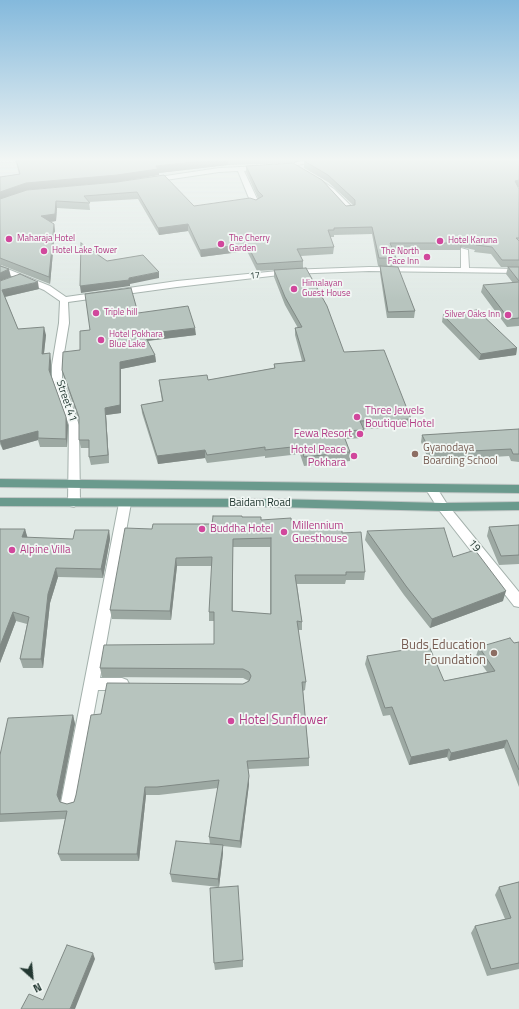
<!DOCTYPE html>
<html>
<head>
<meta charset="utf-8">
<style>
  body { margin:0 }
  #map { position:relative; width:519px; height:1009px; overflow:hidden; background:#e1eae6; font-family:"Titillium Web",sans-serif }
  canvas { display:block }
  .north { position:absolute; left:12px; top:957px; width:40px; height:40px; -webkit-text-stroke:3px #f1f7f4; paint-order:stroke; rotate:153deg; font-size:11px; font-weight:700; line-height:16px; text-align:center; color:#233832 }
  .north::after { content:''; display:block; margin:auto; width:14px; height:18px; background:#233832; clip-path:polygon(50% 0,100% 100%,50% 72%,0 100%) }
</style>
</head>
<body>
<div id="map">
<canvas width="519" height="1009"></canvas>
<div class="north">N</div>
</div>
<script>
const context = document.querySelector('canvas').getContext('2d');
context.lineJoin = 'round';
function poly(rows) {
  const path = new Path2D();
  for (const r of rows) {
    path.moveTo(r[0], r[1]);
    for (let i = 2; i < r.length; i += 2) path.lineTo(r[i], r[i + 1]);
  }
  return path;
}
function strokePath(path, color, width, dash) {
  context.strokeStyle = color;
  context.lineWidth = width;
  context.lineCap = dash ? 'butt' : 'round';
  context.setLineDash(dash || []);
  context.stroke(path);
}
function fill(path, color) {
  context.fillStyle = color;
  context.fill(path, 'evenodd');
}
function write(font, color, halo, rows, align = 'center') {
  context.font = font + ' "Titillium Web",sans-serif';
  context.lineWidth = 3.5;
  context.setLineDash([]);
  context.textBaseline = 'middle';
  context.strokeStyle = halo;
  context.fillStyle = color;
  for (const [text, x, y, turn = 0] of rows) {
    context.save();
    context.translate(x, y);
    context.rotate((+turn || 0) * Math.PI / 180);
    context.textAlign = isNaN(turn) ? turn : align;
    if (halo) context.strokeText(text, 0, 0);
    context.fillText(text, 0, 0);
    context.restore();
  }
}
const street = poly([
  [312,159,330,159,281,168,278,166,312,159],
  [262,166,265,168,264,169,244,171,259,203,255,205,251,203,238,171,219,172,152,182,149,180,152,178,219,168,262,166],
  [315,179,319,179,334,189,353,208,353,212,347,212,330,191,315,181,315,179],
  [461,248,468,250,469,268,519,269,519,273,369,271,288,274,177,287,68,302,69,323,62,365,62,378,79,425,80,503,74,507,70,506,68,503,69,425,52,378,52,365,59,323,60,301,44,290,0,271,0,266,50,286,66,297,177,281,288,270,369,267,461,268,461,248],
  [431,484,435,485,447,504,519,592,519,607,514,606,439,510,425,488,431,484],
  [125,499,131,503,100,678,122,678,127,680,129,684,127,688,122,690,98,690,77,803,75,809,69,811,63,809,61,803,119,503,125,499]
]);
const primary = poly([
  [0,479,519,485,519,493,0,487,0,479],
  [0,498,273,499,443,503,519,502,519,510,443,511,273,507,0,506,0,498]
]);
strokePath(street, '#a4b1ac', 2);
strokePath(primary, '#c1c7c6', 2);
fill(street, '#fff');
fill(primary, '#6a9a8d');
fill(poly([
  [15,159,307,159,294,163,228,165,159,173,159,175,118,182,27,190,6,197,117,182,194,206,256,200,258,198,246,172,246,166,346,206,353,205,328,182,304,168,304,161,519,159,519,187,518,187,519,189,519,326,507,327,481,292,483,285,513,283,506,274,508,267,501,267,491,254,474,252,475,250,461,247,460,250,393,250,396,258,395,266,378,266,372,234,334,235,334,237,330,237,334,247,333,254,301,256,303,261,303,268,344,352,411,419,410,427,363,429,363,438,345,439,350,452,350,461,304,466,300,454,265,458,265,456,207,463,205,458,158,464,142,413,141,405,162,401,160,388,159,380,208,380,274,368,274,364,302,361,295,335,295,328,298,328,285,305,274,277,274,270,257,271,247,251,201,257,188,231,159,235,138,199,89,202,90,210,57,208,56,221,50,222,54,224,55,231,50,284,1,265,0,265,0,177,19,174],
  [380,266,415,311,414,318,387,318,380,273],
  [0,281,39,289,5,297,18,329,46,335,44,353,51,361,51,375,68,425,67,447,40,447,38,440,3,450,0,444],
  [138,313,196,335,148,341,155,355,156,362,121,369,121,413,106,415,109,463,91,465,89,457,89,448,81,448,79,440,79,421,64,378,62,370,80,350,90,330],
  [443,315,517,348,516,355,479,360,442,322],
  [519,429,519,462,511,461,509,456,429,461,421,442,422,435],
  [242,517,261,520,292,527,342,533,365,572,364,580,346,580,345,584,297,584,302,622,302,630,298,630,306,682,305,690,303,691,309,758,309,766,248,769,249,784,241,848,223,846,223,853,219,887,172,882,170,874,210,844,209,837,218,788,159,795,146,795,139,861,61,861,58,854,65,819,0,822,0,755,73,715,75,724,60,802,67,804,74,802,101,714,243,684,249,681,243,678,102,677,100,668,214,644,214,621,209,621,209,612,212,566,177,566,171,620,112,619,110,610,152,529,212,524],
  [233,547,270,547,270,614,233,611],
  [519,525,519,564,499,565,487,536,489,527],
  [0,529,25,529,27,538,73,539,109,530,110,539,103,578,58,577,50,603,43,668,23,668,20,659,27,624,16,621,0,663],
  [367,531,453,557,503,601,430,628,404,595,365,540],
  [519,642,519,787,504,748,449,761,447,757,409,765,390,715,383,716,365,664,367,656,444,681,487,672,476,656,479,647,514,643],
  [519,882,519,969,487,976,471,933,475,926,505,919,495,895,499,887],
  [243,960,243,967,215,970,214,963]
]), '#9da9a3');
fill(poly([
  [220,159,228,159,228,165,159,173,159,175,118,182,27,190,0,199,0,192,26,183,156,166],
  [294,159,307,159,294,163],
  [519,180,519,187,514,187,515,181],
  [56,201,57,208,56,221,42,223,41,216],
  [54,224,55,231,50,284,49,277],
  [188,224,188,231,159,235,158,228],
  [463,239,461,247,460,250,461,243],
  [247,244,247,251,201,257,200,250],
  [9,269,11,277,0,281,0,273],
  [159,272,159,278,130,284,130,286,81,293,80,286,129,278],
  [38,282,39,289,4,297,2,290],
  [44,327,46,335,43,362,42,354],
  [195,328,196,335,145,341,144,334],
  [517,348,516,355,479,360,481,354],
  [50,353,51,361,51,379,49,370],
  [155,355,156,362,121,369,121,413,106,415,109,463,108,455,105,408,120,362],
  [66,417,68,425,67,447,66,439],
  [38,431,38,440,3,450,0,441],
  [205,450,205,458,158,464,157,456],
  [25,529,28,539,22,537],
  [109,530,110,539,103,578,101,569],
  [176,558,177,566,171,620,170,611],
  [56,568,58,577,50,603,43,668,41,659,48,594],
  [506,591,503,601,430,628,432,619],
  [13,612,16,621,0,663,0,646],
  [73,715,75,724,60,803,57,795],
  [507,740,504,748,449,761,451,753],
  [449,749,447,757,409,765,411,757],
  [249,776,249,784,241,848,240,841],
  [145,787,146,795,139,861,137,854],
  [223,845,223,853,219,887,218,879],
  [93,953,95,959,75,1009,70,1009]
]), '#808985');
const building = poly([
  [16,159,220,159,156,166,158,169,117,175,26,183,0,192,0,177,20,174,16,159],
  [311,159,519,159,519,180,515,181,519,189,519,238,516,238,519,241,519,260,502,260,492,247,476,245,476,243,463,239,461,243,390,243,396,258,379,258,372,227,334,228,334,230,328,230,334,247,297,249,303,261,257,264,247,244,200,250,188,224,158,228,137,192,84,196,90,203,56,201,55,214,41,216,54,224,49,277,0,258,0,199,27,190,117,182,164,175,194,206,250,198,256,200,263,196,258,191,246,166,293,163,322,180,346,206,355,205,355,200,328,175,304,161,311,159],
  [81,243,107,261,143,255,159,272,129,278,129,280,80,286,81,243],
  [0,266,9,269,0,273,0,266],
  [380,266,398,267,415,311,388,312,380,266],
  [508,267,519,267,519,281,508,267],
  [306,268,327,306,344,352,384,350,411,419,360,421,364,430,342,431,350,452,304,457,301,446,265,450,265,447,207,455,205,450,157,456,141,405,163,401,159,380,207,375,208,380,275,368,274,364,305,361,295,328,302,327,285,297,274,270,306,268],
  [20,274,38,282,2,290,18,329,44,327,42,354,50,353,49,370,66,417,66,439,38,438,38,431,0,441,0,281,20,274],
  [519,282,519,318,509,319,483,285,519,282],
  [131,288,138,313,188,306,195,328,144,334,155,355,120,362,120,405,105,408,108,455,89,457,89,440,79,440,79,417,62,370,63,352,80,350,80,331,90,330,85,294,131,288],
  [477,310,517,348,481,354,443,315,477,310],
  [519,429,519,454,513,454,511,449,431,453,422,435,519,429],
  [213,516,242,516,242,517,261,517,261,520,291,518,292,527,342,530,342,533,361,532,365,572,346,572,346,575,295,575,302,622,297,621,306,682,302,682,309,758,247,761,249,776,240,841,209,837,219,780,157,787,145,787,137,854,58,854,67,811,0,814,0,755,8,718,73,715,57,795,60,802,67,804,74,802,76,795,91,715,101,714,107,683,243,684,249,681,251,676,249,672,243,669,100,668,104,645,214,644,214,612,209,612,212,557,176,558,170,611,110,610,125,528,152,529,153,524,212,524,213,516],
  [271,538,271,614,232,611,233,539,271,538],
  [519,525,519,555,501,556,489,527,519,525],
  [444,528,453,557,475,550,506,591,432,619,406,586,367,531,444,528],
  [0,529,25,529,22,537,73,539,75,530,109,530,101,569,56,568,48,594,41,659,20,659,29,617,13,612,0,646,0,529],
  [510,638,514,643,519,642,519,770,507,740,451,753,449,749,411,757,392,707,385,708,367,656,429,646,444,681,495,671,479,647,510,638],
  [176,841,223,845,218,879,170,874,176,841],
  [519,882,519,963,491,969,475,926,511,918,499,887,519,882],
  [238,886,243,960,214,963,210,888,238,886],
  [67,945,93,953,70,1009,21,1009,29,994,43,1000,67,945]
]);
fill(building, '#b7c4be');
strokePath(building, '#808985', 1);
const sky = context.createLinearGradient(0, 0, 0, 301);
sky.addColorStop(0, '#84b9dc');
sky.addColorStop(0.53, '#f2f6f4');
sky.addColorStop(1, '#f2f6f400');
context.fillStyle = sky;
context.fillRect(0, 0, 519, 301);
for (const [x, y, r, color] of [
  [9,239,4,"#d1479c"],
  [440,241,4,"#d1479c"],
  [221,244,4,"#d1479c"],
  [44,251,4,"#d1479c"],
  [427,257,4,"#d1479c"],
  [294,289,4,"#d1479c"],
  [96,313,4,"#d1479c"],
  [508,315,4,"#d1479c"],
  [101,340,4,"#d1479c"],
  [357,417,4,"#d1479c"],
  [360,434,4,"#d1479c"],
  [415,454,4,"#8d6e63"],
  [354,456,4,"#d1479c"],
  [202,529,4,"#d1479c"],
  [284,532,4,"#d1479c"],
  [12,550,4,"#d1479c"],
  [494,653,4,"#8d6e63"],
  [231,721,4,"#d1479c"]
]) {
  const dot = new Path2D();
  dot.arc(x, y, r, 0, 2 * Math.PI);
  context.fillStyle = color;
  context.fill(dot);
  strokePath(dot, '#f1f7f4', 1.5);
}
write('9px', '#b23c85', '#f1f7f4', [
  ["Maharaja Hotel",17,239],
  ["The Cherry",229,239],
  ["Garden",229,249],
  ["Hotel Karuna",448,241],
  ["Hotel Lake Tower",52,251],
  ["The North",419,252,"right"],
  ["Face Inn",419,262,"right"],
  ["Himalayan",302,284],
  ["Guest House",302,294],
  ["Triple hill",104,313],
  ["Silver Oaks Inn",500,315,"right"],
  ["Hotel Pokhara",109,335],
  ["Blue Lake",109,345]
], 'left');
write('9px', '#233832', '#f1f7f4', [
  ["17",255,276,-6]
]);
write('11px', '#233832', '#f1f7f4', [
  ["Street 41",66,401,71],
  ["Baidam Road",260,503],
  ["19",474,546,51]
]);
write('11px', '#b23c85', '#f1f7f4', [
  ["Three Jewels",365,411],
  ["Boutique Hotel",365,424],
  ["Fewa Resort",352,434,"right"],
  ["Hotel Peace",346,450,"right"],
  ["Pokhara",346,463,"right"],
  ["Millennium",292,526],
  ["Guesthouse",292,539],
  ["Buddha Hotel",210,529],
  ["Alpine Villa",20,550]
], 'left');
write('11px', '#785e54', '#f1f7f4', [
  ["Gyanodaya",423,448],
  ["Boarding School",423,461]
], 'left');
write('13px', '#785e54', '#f1f7f4', [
  ["Buds Education",486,646],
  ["Foundation",486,661]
], 'right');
write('13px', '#b23c85', '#f1f7f4', [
  ["Hotel Sunflower",239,721]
], 'left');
</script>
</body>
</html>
